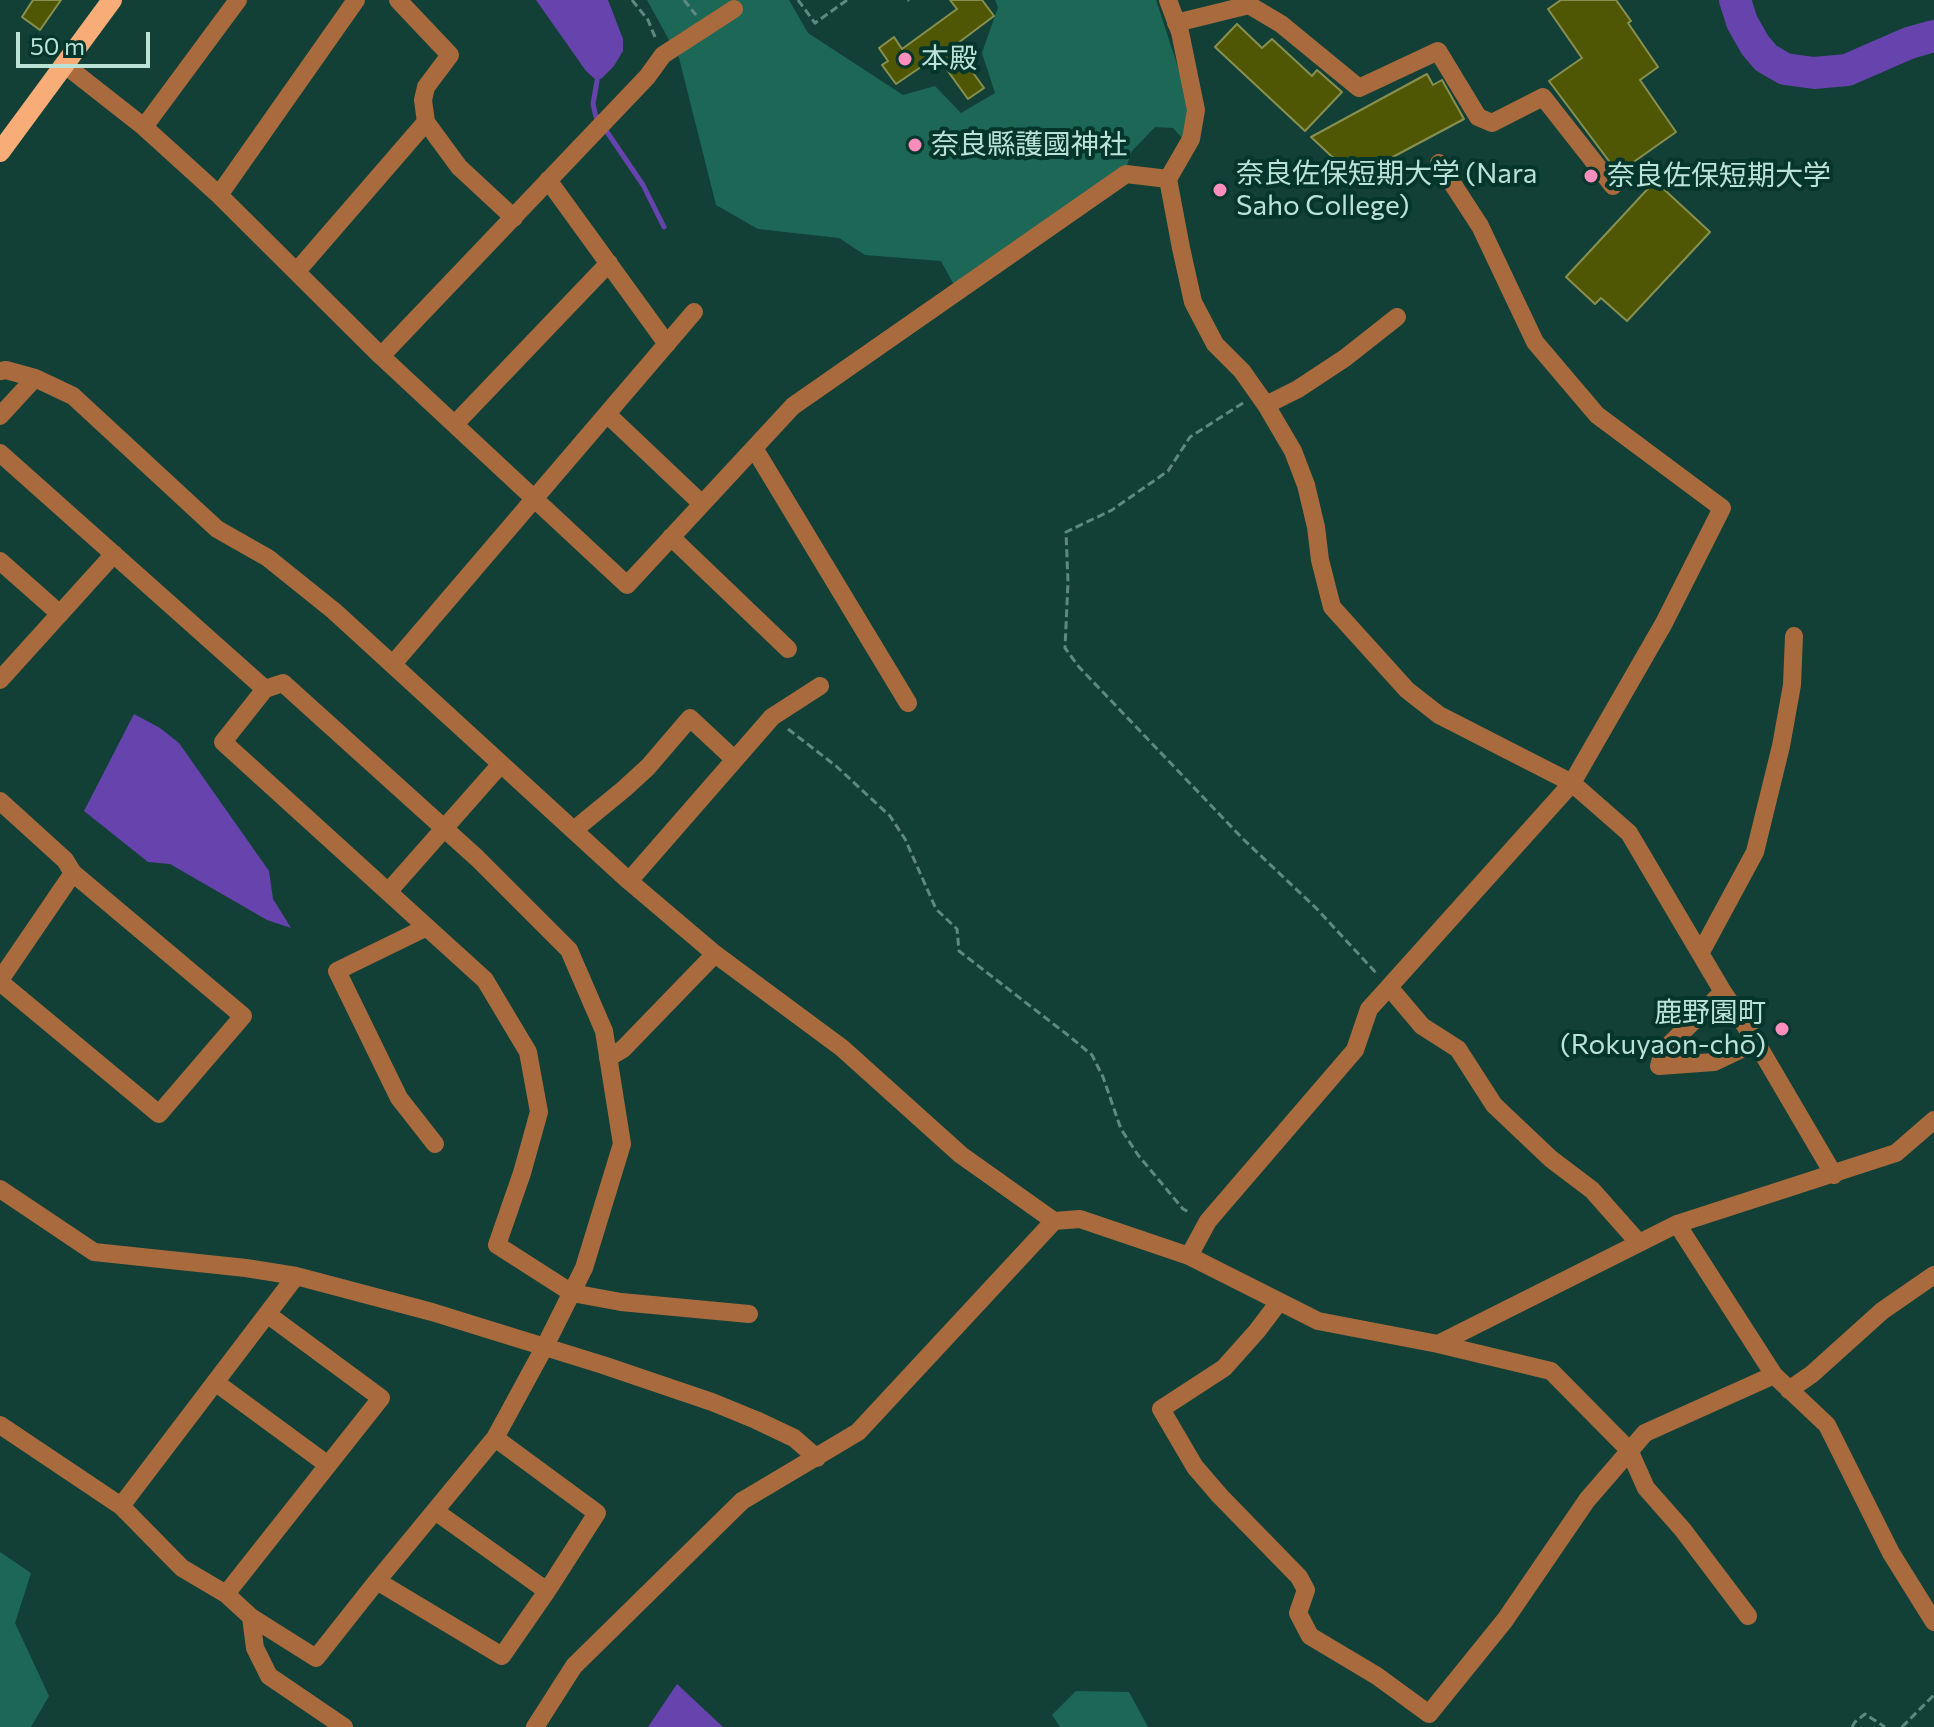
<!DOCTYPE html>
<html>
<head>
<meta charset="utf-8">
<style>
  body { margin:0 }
  #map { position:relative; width:1934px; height:1727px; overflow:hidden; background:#134036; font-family:Commissioner,sans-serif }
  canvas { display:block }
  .scale { position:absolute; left:16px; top:32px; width:134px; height:36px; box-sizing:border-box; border:4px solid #bbe2d7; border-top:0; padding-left:10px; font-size:24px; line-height:28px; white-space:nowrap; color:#bbe2d7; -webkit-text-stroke:6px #05362c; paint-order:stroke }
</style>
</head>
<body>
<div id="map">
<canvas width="1934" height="1727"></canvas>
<div class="scale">50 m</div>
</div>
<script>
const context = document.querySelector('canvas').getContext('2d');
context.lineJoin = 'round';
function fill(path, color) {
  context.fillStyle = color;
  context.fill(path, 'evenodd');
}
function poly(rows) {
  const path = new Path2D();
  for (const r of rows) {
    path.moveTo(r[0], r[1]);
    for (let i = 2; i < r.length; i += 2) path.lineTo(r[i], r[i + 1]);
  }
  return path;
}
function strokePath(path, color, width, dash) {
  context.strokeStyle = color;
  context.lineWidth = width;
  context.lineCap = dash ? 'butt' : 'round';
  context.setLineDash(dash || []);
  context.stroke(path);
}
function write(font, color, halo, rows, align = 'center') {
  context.font = font + ' Commissioner,"Noto Sans JP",sans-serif';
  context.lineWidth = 8;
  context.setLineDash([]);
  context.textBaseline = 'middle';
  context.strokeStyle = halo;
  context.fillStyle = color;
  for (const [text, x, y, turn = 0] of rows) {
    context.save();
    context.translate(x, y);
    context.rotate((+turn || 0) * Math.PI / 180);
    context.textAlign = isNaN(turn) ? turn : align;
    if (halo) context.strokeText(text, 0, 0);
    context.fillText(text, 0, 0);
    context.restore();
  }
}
fill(poly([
  [647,0,789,0,808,33,903,95,935,86,961,113,995,93,982,53,998,7,995,0,1156,0,1192,110,1184,140,1173,128,1155,127,1132,151,1126,168,954,285,941,261,865,255,839,238,758,229,716,205,679,58],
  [0,1552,31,1573,15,1623,49,1696,31,1727,0,1727],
  [1076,1691,1129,1692,1148,1727,1060,1727,1052,1715]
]), '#1c6756');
fill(poly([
  [536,0,608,0,623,39,623,51,614,66,602,78,597,81,586,71],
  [134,714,160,728,179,743,269,871,273,899,291,928,267,920,170,864,148,862,84,811],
  [677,1684,723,1727,648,1727]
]), '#6643ad');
strokePath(poly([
  [597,81,593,104,596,117,599,121],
  [605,129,643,185,664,227]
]), '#6643ad', 5);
strokePath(poly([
  [1735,0,1742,22,1755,45,1766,58,1785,69,1814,73,1847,70,1909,43,1934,36]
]), '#6643ad', 32);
const building = poly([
  [33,0,61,0,40,30,22,17,33,0],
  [950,0,982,0,994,16,954,46,984,88,968,99,937,56,896,84,882,65,888,61,879,48,894,37,902,49,957,9,950,0],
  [1561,0,1616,0,1631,21,1628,23,1658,67,1640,80,1676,132,1618,173,1549,81,1582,58,1548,9,1561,0],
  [1237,24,1262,48,1272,39,1312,76,1317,70,1342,92,1305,131,1215,47,1237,24],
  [1427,74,1433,85,1442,80,1464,119,1374,167,1359,182,1311,137,1427,74],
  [1655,181,1710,232,1627,321,1601,298,1595,304,1566,277,1655,181]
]);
fill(building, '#505704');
strokePath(building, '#889050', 2);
strokePath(poly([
  [632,0,648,20,655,37],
  [684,0,696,15],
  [798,0,815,23,847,0],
  [908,0,909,1],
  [1243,403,1190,437,1168,471,1112,510,1066,532,1068,582,1065,648,1079,667,1243,839,1316,908,1378,975],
  [788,729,836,766,890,816,905,839,936,909,957,929,959,951,1069,1036,1092,1055,1103,1077,1121,1129,1138,1155,1183,1209,1191,1213],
  [1852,1727,1855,1722,1865,1714,1885,1727],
  [1902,1727,1934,1695]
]), '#5f897e', 3, [8, 4]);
strokePath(poly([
  [398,0,450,55,426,87,423,100,426,122,459,167,514,218],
  [1168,0,1180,32,1196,110,1191,139,1168,179,1181,248,1193,302,1215,344,1242,371,1266,405,1293,451,1306,485,1316,527,1320,560,1332,607,1407,690,1439,715,1572,783,1629,833,1723,992,1756,1042,1834,1175],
  [1176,23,1249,5,1281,24,1359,88,1438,51,1478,117,1492,123,1543,97,1613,186],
  [65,65,144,127,219,195,381,356,627,585,793,406,1126,174,1168,179],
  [144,127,238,0],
  [1439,163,1480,226,1535,342,1597,415,1722,508,1664,623,1572,783,1389,987,1422,1026,1458,1049,1494,1105,1551,1159,1592,1190,1639,1243],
  [548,180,667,344],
  [219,195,356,0],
  [297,271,426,122],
  [381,356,647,77,663,55,734,9],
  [0,371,6,370,35,378,73,396,217,529,268,558,334,611,629,881,715,954,842,1048,961,1155,1054,1221,1080,1219,1189,1256,1318,1321,1438,1344,1551,1371,1629,1450,1646,1488,1683,1530,1748,1616],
  [1266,405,1298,389,1345,358,1397,317],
  [607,414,702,504],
  [0,416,35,378],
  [455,424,609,263],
  [754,448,908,703],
  [0,453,265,689,223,742,485,980,528,1052,539,1112,522,1173,497,1245,572,1293,621,1302,749,1314],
  [671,537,788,649],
  [0,561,60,614],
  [393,664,694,312],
  [0,680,114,554],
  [0,801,65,860,73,873,243,1016,159,1114,0,982],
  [574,830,624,789,648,767,690,718,734,759],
  [629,881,772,717,820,686],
  [388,892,501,764],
  [427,927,337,971,399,1098,435,1144],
  [1701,952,1755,852,1781,746,1792,685,1794,636],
  [0,980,73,873],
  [1723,992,1663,1051,1659,1066,1714,1062,1756,1042],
  [608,1058,623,1049,715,954],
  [0,1189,94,1252,246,1268,296,1276,432,1312,603,1365,712,1402,756,1420,794,1438,817,1458],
  [1677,1224,1774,1375,1827,1425,1891,1553,1934,1622],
  [1189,1256,1208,1221,1355,1050,1369,1009,1389,987],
  [1279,1302,1257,1331,1224,1368,1161,1409,1195,1467,1220,1496,1299,1577,1306,1590,1298,1613,1310,1636,1377,1676,1429,1714,1505,1620,1587,1500,1645,1433,1774,1375],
  [1438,1344,1677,1224,1896,1153,1934,1120],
  [215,1382,328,1465],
  [1789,1390,1812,1374,1882,1311,1934,1275],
  [0,1425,121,1506,182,1568,226,1594,251,1617,316,1658,377,1581,495,1438,544,1348,584,1268,622,1144,604,1031,569,950,477,858,283,683,265,689],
  [121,1506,296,1276],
  [435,1511,547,1591],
  [377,1581,502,1656,547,1591,597,1513,495,1438],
  [226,1594,381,1398,267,1314],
  [251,1617,255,1648,269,1676,344,1727],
  [535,1727,574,1666,742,1501,858,1432,1054,1221]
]), '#a96b3e', 18);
strokePath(poly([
  [0,152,112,0]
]), '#f8ac77', 20);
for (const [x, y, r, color] of [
  [905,59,8,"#fe8ebc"],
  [915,145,8,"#fe8ebc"],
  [1591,176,8,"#fe8ebc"],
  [1220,190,8,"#fe8ebc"],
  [1782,1029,8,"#fe8ebc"]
]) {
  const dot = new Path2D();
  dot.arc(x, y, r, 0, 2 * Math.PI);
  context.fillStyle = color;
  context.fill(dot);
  strokePath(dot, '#05362c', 3);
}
write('28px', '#bbe2d7', '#05362c', [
  ["本殿",921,59],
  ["奈良縣護國神社",931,145],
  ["奈良佐保短期大学 (Nara",1236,174],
  ["Saho College)",1236,206],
  ["奈良佐保短期大学",1607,176],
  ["鹿野園町",1766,1013,"right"],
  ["(Rokuyaon-chō)",1766,1045,"right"]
], 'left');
</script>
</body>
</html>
